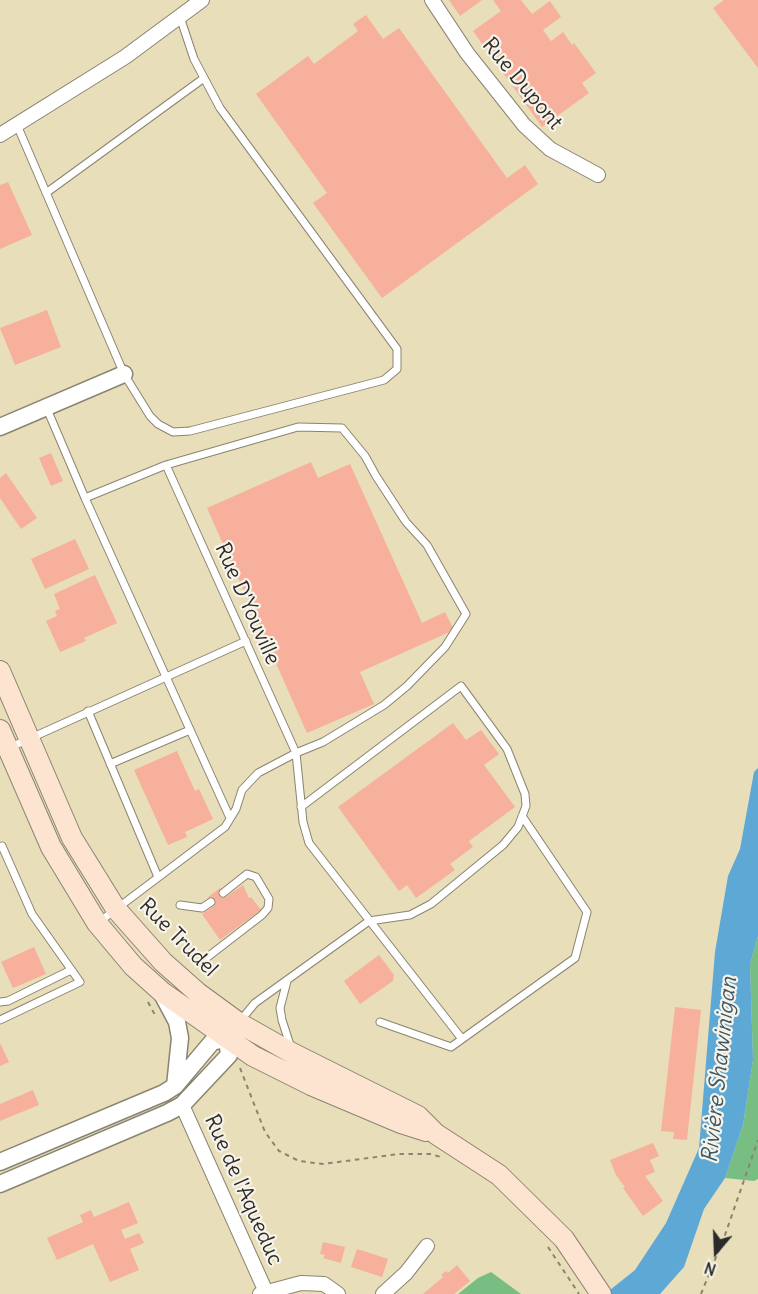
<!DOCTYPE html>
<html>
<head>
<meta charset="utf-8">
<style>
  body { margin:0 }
  #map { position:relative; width:758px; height:1294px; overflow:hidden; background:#e8deb9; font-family:Delius,sans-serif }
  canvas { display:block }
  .north { position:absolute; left:686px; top:1222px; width:60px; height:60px; -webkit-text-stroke:4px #f7f3e8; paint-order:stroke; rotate:199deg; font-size:16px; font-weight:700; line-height:24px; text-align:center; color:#2b2b2b }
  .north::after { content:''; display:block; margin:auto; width:21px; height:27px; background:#2b2b2b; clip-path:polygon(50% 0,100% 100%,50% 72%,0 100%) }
</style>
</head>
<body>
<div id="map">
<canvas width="758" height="1294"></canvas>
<div class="north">N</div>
</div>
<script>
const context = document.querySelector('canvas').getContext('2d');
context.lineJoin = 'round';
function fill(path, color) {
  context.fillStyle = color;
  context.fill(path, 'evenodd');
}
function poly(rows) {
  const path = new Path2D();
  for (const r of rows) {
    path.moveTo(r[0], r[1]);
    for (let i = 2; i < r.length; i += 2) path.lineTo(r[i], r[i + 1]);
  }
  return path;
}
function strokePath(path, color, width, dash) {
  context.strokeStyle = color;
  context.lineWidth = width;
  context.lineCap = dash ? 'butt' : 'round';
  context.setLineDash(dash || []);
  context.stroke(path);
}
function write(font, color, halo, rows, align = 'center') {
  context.font = font + ' Delius,sans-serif';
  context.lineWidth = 4.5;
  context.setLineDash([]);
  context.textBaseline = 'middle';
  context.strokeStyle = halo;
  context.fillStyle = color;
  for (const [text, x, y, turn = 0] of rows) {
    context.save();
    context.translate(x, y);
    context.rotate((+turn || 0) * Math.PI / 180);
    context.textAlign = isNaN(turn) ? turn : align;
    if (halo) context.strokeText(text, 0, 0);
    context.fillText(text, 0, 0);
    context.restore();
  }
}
fill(poly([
  [758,936,758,1179,754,1181,725,1178,743,1125,753,1060,750,964],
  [491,1272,521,1294,458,1294,478,1278]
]), '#78be82');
fill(poly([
  [758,768,758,936,750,964,753,1060,743,1125,725,1178,704,1209,684,1267,660,1294,605,1294,635,1270,666,1223,699,1148,715,952,728,876,740,849,754,772]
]), '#5da8d5');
fill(poly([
  [449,0,482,0,460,16],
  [493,0,521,0,532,14,550,1,561,17,543,30,551,41,563,32,572,45,574,43,596,73,582,83,589,93,542,127,473,31,501,11],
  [724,0,758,0,758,68,713,8],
  [366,15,383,39,399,28,507,178,525,165,538,184,382,298,313,203,327,193,256,94,308,56,314,64,358,31,353,24],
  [8,182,32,235,0,249,0,185],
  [47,310,61,347,15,365,0,328],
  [51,453,63,481,51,486,39,458],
  [311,462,318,478,350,464,422,623,445,612,454,630,360,672,374,704,307,733,207,508],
  [6,473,37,518,21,529,0,498,0,478],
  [75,539,89,569,45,589,31,559],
  [95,575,117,623,84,638,86,641,60,652,46,621,57,616,55,611,60,609,54,594],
  [453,723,466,740,481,730,499,754,484,765,515,807,469,841,473,847,450,864,455,870,416,898,407,885,399,891,338,807],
  [177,751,195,791,199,789,213,819,185,832,187,837,168,845,134,770],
  [243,885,249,898,251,897,261,910,220,940,202,914,214,906,208,897,220,888,226,897],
  [34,947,46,974,13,988,1,962],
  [379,955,394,975,393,981,360,1004,344,981],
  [675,1007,701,1010,687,1140,673,1139,674,1132,661,1131],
  [0,1043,9,1062,0,1066],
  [33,1090,39,1105,0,1121,0,1104],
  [653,1143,659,1156,650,1160,655,1172,645,1176,663,1201,643,1216,623,1188,625,1187,616,1175,610,1160],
  [129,1202,138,1223,121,1230,125,1239,139,1233,144,1243,130,1249,139,1270,110,1282,93,1244,57,1260,47,1238,83,1222,80,1215,91,1210,94,1217],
  [323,1242,345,1247,341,1263,323,1258,325,1255,320,1254],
  [357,1249,388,1259,382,1277,351,1267],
  [457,1265,470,1281,454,1294,423,1294,443,1277,441,1275,446,1271,448,1273]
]), '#f6b09b');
const service = poly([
  [17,125,124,374,150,416,158,424,173,432,190,431,384,380,397,369,397,349,220,108,194,59,180,17],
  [46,193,204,78],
  [47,409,85,498,166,465,296,753,303,822,309,843,462,1039],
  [85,498,230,818],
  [88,711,158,877],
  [11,747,246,641],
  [110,764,190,730],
  [0,847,2,846,32,914,80,982,0,1020],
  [180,905,202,908,211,902],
  [99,922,225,827,236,809,242,790,258,773,296,753,323,742,384,705,407,686,445,647,466,614,427,545,406,522,376,476,365,456,342,428,298,427,166,465],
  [205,959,262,915,268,908,269,899,256,877,247,874,223,893],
  [287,981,280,1008,282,1020,291,1048],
  [0,1002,8,1001,71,970],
  [240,1021,255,1003,369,921,410,915,431,904,503,845,518,827,526,806,525,794,507,749,461,686,301,807],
  [380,1022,451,1047,575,958,587,912,522,816]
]);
const minor = poly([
  [432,0,467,53,524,125,550,149,598,175],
  [0,135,125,57,202,0],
  [182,1105,266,1292],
  [260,1294,301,1283,324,1284,338,1294],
  [383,1294,406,1273,427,1246]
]);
const tertiary = poly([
  [0,427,124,374],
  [160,990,177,1022,180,1038,175,1086],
  [0,1162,164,1093,175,1086,212,1042,227,1038,232,1032],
  [0,1184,167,1113,182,1105,229,1055,227,1038]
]);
const secondary = poly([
  [0,671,72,838,116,909,163,962,198,993,239,1023,292,1053,418,1116,436,1134,499,1175,564,1239,601,1294],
  [0,730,51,847,97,923,133,966,162,992,253,1056,311,1085,401,1123,426,1131]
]);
strokePath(service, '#8a8472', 9);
strokePath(minor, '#8a8472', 16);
strokePath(tertiary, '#8a8472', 19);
strokePath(secondary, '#8a8472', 22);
strokePath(poly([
  [148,1002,155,1015],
  [240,1068,265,1132,279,1151,299,1161,323,1164,399,1154,430,1154,441,1157],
  [548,1247,579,1294],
  [701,1294,725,1235,758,1140]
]), '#8a8472', 2, [4.5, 4.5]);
strokePath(service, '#fff', 7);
strokePath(minor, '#fff', 14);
strokePath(tertiary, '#fff', 16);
strokePath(secondary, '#fde4d1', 20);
write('21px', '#2b2b2b', '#f7f3e8', [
  ["Rue Dupont",522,84,50],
  ["Rue D'Youville",247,604,66],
  ["Rue Trudel",178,938,45],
  ["Rue de l'Aqueduc",243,1190,66]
]);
write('italic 22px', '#3c5766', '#f7f3e8', [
  ["Rivière Shawinigan",720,1070,-84]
]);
</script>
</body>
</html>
